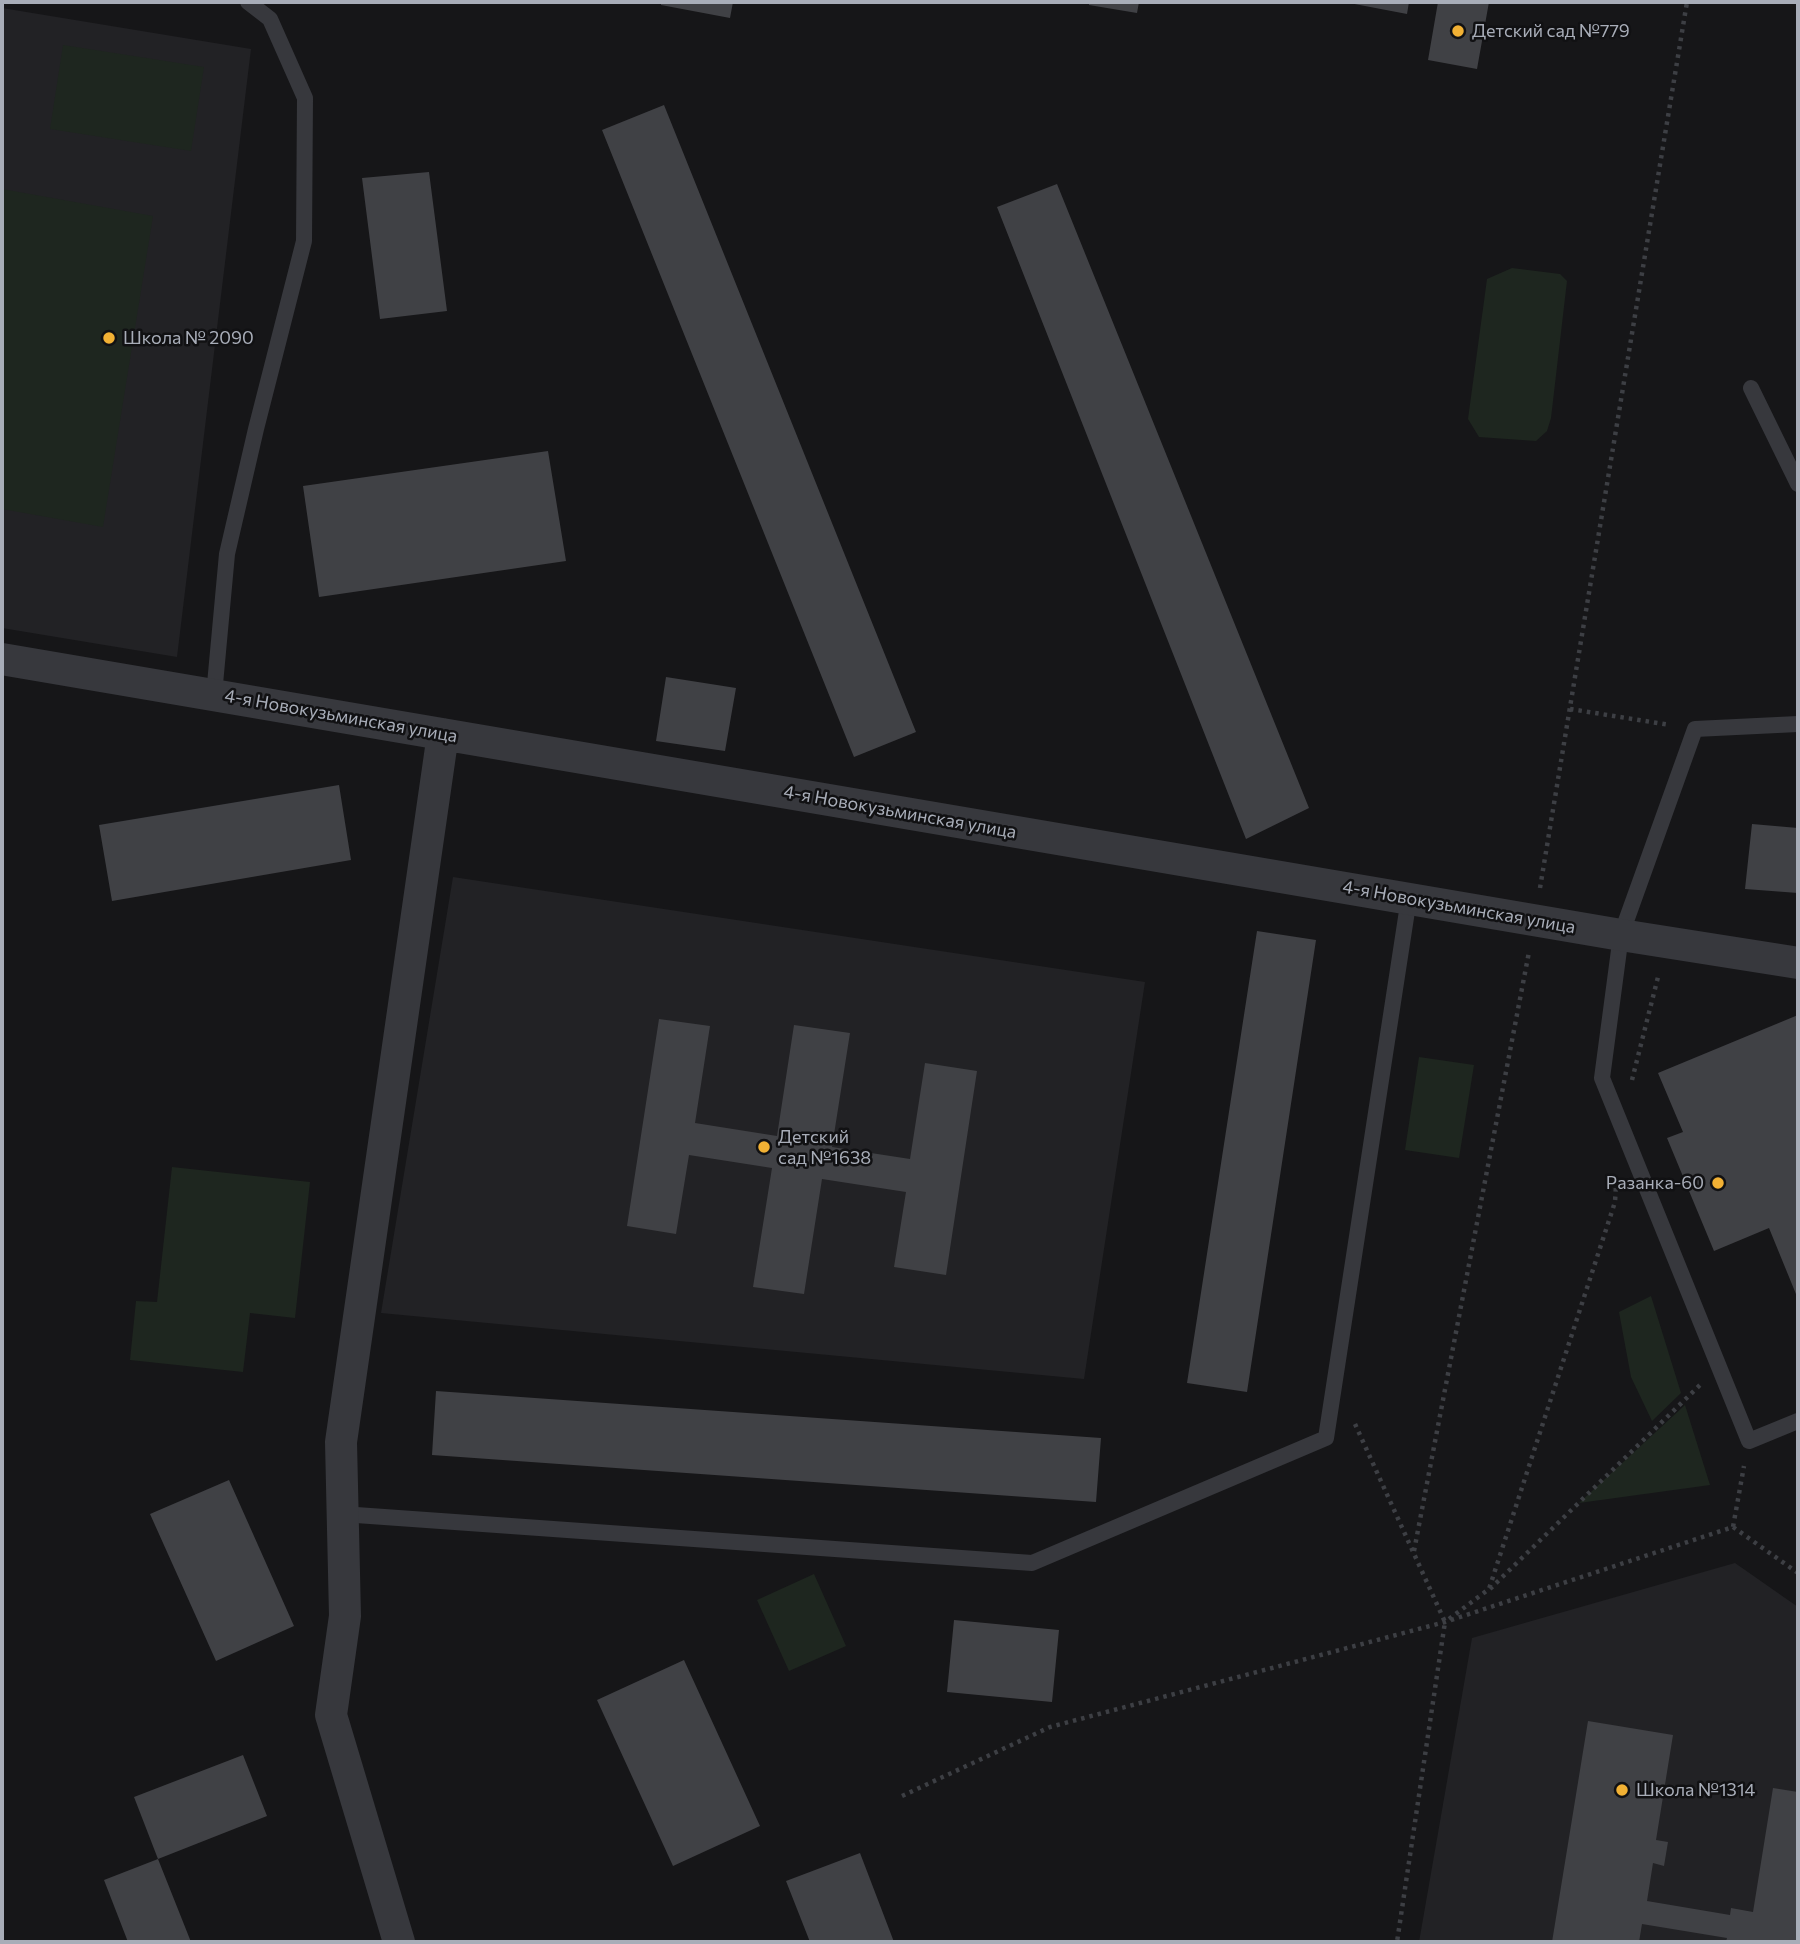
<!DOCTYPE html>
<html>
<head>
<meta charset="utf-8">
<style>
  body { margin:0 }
  #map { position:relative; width:1800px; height:1944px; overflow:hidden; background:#161618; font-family:Commissioner,sans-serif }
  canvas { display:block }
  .frame { position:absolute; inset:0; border:4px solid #a8adb8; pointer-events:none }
</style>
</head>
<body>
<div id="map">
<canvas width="1800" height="1944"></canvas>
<div class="frame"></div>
</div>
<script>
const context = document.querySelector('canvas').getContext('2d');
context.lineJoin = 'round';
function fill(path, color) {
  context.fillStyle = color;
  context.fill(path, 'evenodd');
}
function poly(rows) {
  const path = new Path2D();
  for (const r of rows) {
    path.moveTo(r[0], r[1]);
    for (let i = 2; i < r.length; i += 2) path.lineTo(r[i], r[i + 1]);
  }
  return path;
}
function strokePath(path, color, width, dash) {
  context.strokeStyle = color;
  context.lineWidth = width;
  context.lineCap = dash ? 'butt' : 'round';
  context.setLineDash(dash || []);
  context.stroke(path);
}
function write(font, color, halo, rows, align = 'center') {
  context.font = font + ' Commissioner,sans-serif';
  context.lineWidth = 5;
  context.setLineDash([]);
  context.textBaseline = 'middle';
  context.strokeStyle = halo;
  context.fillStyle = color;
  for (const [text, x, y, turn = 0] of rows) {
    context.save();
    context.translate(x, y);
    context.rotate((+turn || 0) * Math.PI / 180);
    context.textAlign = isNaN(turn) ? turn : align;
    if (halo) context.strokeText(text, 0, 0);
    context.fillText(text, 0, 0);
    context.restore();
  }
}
fill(poly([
  [2,8,251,49,177,657,2,628],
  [453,877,1145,982,1084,1379,381,1313],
  [1735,1563,1798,1607,1798,1942,1419,1942,1472,1638]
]), '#222225');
fill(poly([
  [63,45,204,67,191,151,50,129],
  [2,189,153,216,103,527,2,509],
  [1512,268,1560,274,1567,281,1551,418,1547,431,1536,441,1479,437,1468,419,1487,279],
  [1419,1057,1474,1065,1459,1158,1405,1150],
  [172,1167,310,1182,295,1318,250,1313,243,1372,130,1360,136,1301,157,1302],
  [1651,1296,1681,1393,1652,1421,1631,1377,1619,1312],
  [1685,1405,1710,1485,1579,1503],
  [814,1574,846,1646,789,1671,757,1600]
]), '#1e261f');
fill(poly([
  [661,2,733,2,730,18,661,5],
  [1089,2,1139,2,1137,13,1089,5],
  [1344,2,1409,2,1407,14],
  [1438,2,1489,2,1477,69,1428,60],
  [664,105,916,732,854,757,602,130],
  [429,172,447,311,380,319,362,178],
  [1057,184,1309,808,1246,839,997,207],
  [548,451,566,561,319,597,303,486],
  [666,677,736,688,725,751,656,741],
  [339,785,351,860,112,901,99,825],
  [1752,824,1798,828,1798,893,1745,889],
  [1257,931,1316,940,1247,1392,1187,1383],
  [1798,1015,1798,1299,1769,1228,1714,1251,1667,1138,1683,1132,1658,1073],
  [659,1019,710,1026,695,1123,777,1136,794,1025,850,1033,832,1147,910,1159,925,1063,977,1071,946,1275,894,1267,906,1192,822,1179,804,1294,753,1287,772,1168,689,1155,676,1234,627,1226],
  [436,1391,1101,1438,1096,1502,432,1455],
  [229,1480,294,1626,216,1661,150,1514],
  [954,1620,1059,1630,1052,1702,947,1692],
  [684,1660,760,1826,673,1866,597,1700],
  [1588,1721,1673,1735,1656,1840,1668,1842,1664,1866,1653,1863,1647,1901,1730,1915,1731,1908,1753,1912,1773,1788,1798,1792,1798,1942,1726,1942,1727,1938,1642,1924,1639,1942,1552,1942],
  [243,1755,267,1816,158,1859,191,1942,128,1942,104,1880,158,1859,134,1797],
  [860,1853,894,1942,810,1942,786,1881]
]), '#404145');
strokePath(poly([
  [1570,709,1670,725],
  [1540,888,1687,2],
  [1632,1080,1659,973],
  [1355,1424,1445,1622,1397,1942],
  [1733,1527,1798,1573],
  [1414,1551,1529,952],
  [1490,1589,1700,1385],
  [1449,1619,1489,1589,1615,1202,1616,1185],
  [902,1796,1050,1727,1445,1622,1733,1527,1744,1466]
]), '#3d3f44', 4.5, [3.5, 5]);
strokePath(poly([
  [1751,388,1798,484],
  [214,695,227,554,256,429,304,241,305,98,270,19,248,2],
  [1798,724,1695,729,1621,935,1602,1078,1749,1441,1798,1421],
  [342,1514,1032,1563,1326,1438,1409,898]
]), '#37383d', 16);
strokePath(poly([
  [2,659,1621,935,1798,963],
  [399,1942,331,1715,345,1616,341,1442,443,734]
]), '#37383d', 32);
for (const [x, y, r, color] of [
  [1458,31,7,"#f2b134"],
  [109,338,7,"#f2b134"],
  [764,1147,7,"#f2b134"],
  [1718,1183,7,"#f2b134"],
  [1622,1790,7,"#f2b134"]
]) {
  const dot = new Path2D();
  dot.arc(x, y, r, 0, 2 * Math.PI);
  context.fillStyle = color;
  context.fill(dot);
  strokePath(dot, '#111113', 2.5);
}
write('18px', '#a8adb8', '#111113', [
  ["Детский сад №779",1472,31],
  ["Школа № 2090",123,338],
  ["Детский",778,1137],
  ["сад №1638",778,1158],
  ["Разанка-60",1704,1183,"right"],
  ["Школа №1314",1636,1790]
], 'left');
write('18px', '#a8adb8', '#111113', [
  ["4-я Новокузьминская улица",341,716,10],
  ["4-я Новокузьминская улица",900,812,10],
  ["4-я Новокузьминская улица",1459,907,10]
]);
</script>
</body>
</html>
